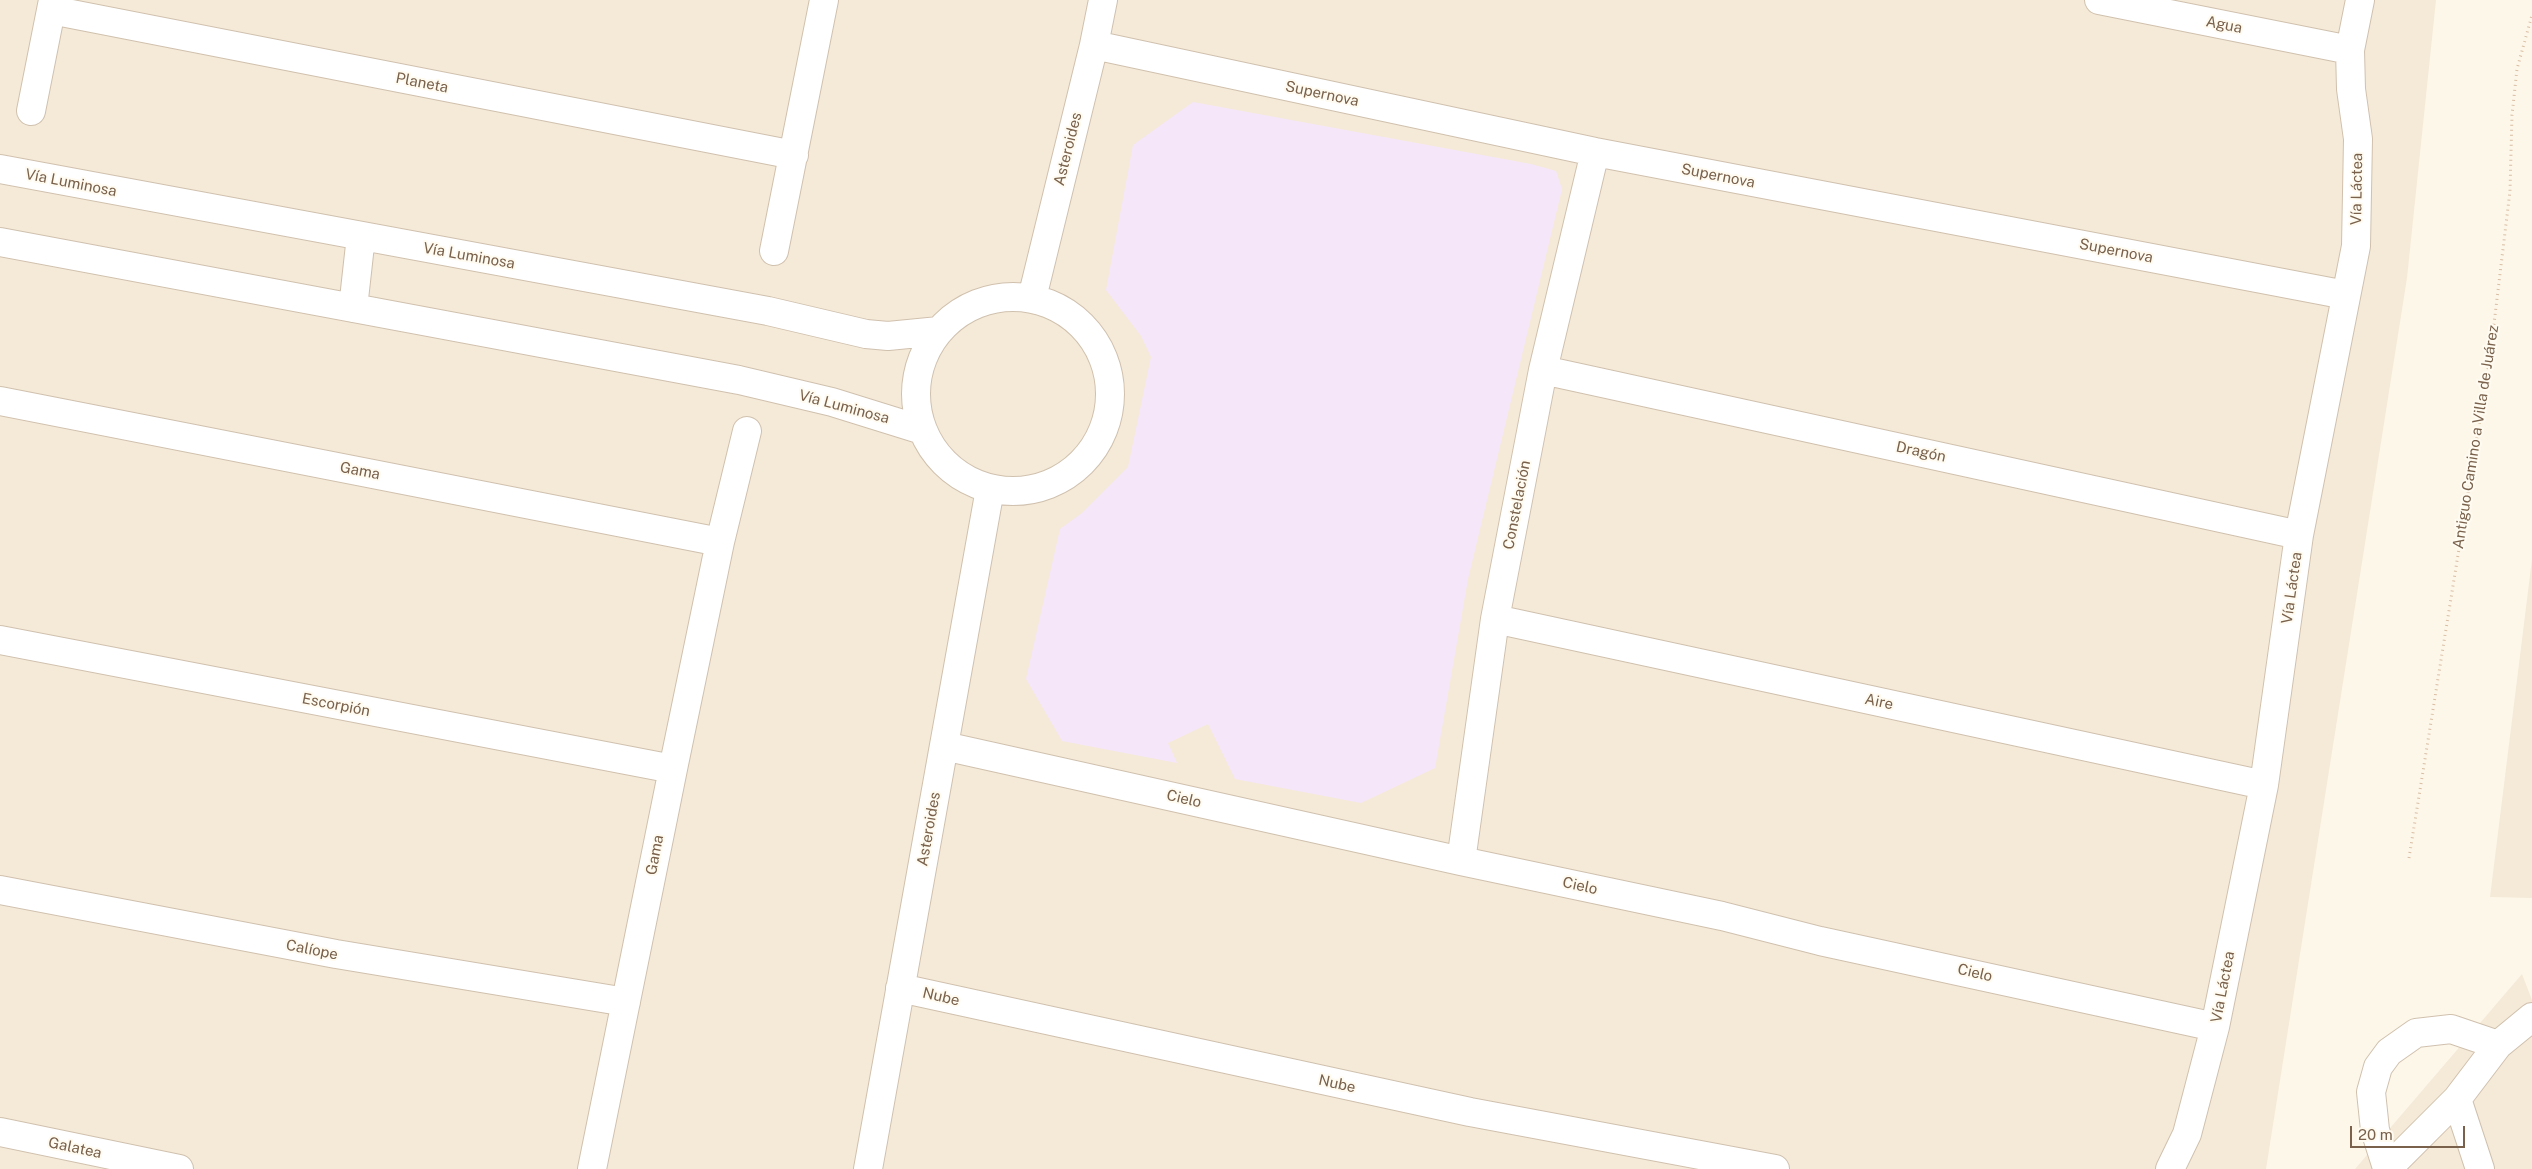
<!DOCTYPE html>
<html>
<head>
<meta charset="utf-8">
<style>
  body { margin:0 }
  #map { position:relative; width:2532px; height:1169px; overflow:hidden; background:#fdf7ea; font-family:"Public Sans",sans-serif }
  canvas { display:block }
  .scale { position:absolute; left:2350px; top:1126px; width:115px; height:22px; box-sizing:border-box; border:2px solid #79614c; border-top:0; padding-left:6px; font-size:15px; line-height:18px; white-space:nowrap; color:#79614c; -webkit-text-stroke:4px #fffbf1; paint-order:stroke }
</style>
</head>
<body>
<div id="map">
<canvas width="2532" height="1169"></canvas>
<div class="scale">20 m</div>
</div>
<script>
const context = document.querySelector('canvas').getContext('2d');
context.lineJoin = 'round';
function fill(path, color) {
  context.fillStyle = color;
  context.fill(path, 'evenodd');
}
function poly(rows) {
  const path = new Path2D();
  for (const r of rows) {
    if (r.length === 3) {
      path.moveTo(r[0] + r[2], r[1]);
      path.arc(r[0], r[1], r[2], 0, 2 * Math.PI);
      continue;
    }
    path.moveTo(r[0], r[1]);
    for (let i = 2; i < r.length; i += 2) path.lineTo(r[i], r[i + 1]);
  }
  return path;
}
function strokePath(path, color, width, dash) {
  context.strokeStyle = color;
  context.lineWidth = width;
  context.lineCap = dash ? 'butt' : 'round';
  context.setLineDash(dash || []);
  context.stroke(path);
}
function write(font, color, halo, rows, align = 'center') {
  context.font = font + ' "Public Sans",sans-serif';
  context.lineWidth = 4;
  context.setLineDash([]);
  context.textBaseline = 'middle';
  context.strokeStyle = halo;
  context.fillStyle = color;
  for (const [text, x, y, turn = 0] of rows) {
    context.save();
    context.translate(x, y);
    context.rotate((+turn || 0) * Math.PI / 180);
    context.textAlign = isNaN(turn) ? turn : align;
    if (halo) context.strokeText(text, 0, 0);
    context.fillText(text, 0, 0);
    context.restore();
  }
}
fill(poly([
  [0,0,2436,0,2407,278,2266,1169,0,1169],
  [2532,559,2532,898,2490,897],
  [2522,974,2532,1000,2532,1169,2355,1169]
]), '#f5ead8');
fill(poly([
  [1193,102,1531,164,1556,171,1562,189,1468,579,1435,768,1361,803,1235,779,1208,724,1168,743,1177,763,1062,741,1026,679,1060,529,1082,513,1128,467,1151,357,1141,336,1106,290,1133,145]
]), '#f5e6fa');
const minor = poly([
  [2099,0,2350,50],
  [51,10,794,155],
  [1094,45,1595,152,2346,295],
  [31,111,53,0],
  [0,169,768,311,866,334,888,336,939,331],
  [0,242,739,380,832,402,922,430],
  [774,251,824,0],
  [1013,394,97],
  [1032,298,1094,45,1103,0],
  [353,308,361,236],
  [1543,370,2299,535],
  [0,401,720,542],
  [1495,619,2264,785],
  [0,640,673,769],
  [944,746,1461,861,1722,916,1820,941,2215,1027],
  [1461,861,1495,619,1543,370,1595,152],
  [0,890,336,954,626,1002],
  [900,988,1470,1112,1775,1169],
  [2457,1099,2480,1169],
  [0,1132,179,1169],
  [2387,1168,2375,1130,2371,1092,2378,1067,2389,1052,2416,1033,2451,1029,2498,1045,2532,1017],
  [592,1169,673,769,720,542,747,431],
  [868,1169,990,489],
  [2170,1169,2187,1134,2215,1027,2264,785,2299,535,2356,246,2358,139,2351,89,2350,50,2360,0],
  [2387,1169,2457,1099,2498,1045]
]);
strokePath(minor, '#d0c1ae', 30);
strokePath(poly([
  [2409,858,2490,357,2510,191,2512,115,2517,69,2532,15]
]), '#d9bda3', 3, [1, 4]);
strokePath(minor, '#fff', 28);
write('15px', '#79614c', '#fffbf1', [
  ["Agua",2224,25,11],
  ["Planeta",422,83,11],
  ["Supernova",1322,94,12],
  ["Asteroides",1068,149,-76],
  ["Supernova",1718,176,11],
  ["Vía Luminosa",71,183,11],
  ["Vía Láctea",2357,189,-89],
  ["Supernova",2116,251,11],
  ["Vía Luminosa",469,256,10],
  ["Vía Luminosa",844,407,15],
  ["Antiguo Camino a Villa de Juárez",2476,437,-81],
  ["Dragón",1921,452,12],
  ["Gama",360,471,11],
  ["Constelación",1517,505,-79],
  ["Vía Láctea",2292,588,-82],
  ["Aire",1879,702,12],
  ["Escorpión",336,705,11],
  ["Cielo",1184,799,13],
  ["Asteroides",929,829,-80],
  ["Gama",655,855,-79],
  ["Cielo",1580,886,12],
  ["Calíope",312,950,11],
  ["Cielo",1975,973,13],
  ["Vía Láctea",2223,987,-79],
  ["Nube",941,997,13],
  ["Nube",1337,1084,12],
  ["Galatea",75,1148,12]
]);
</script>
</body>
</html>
